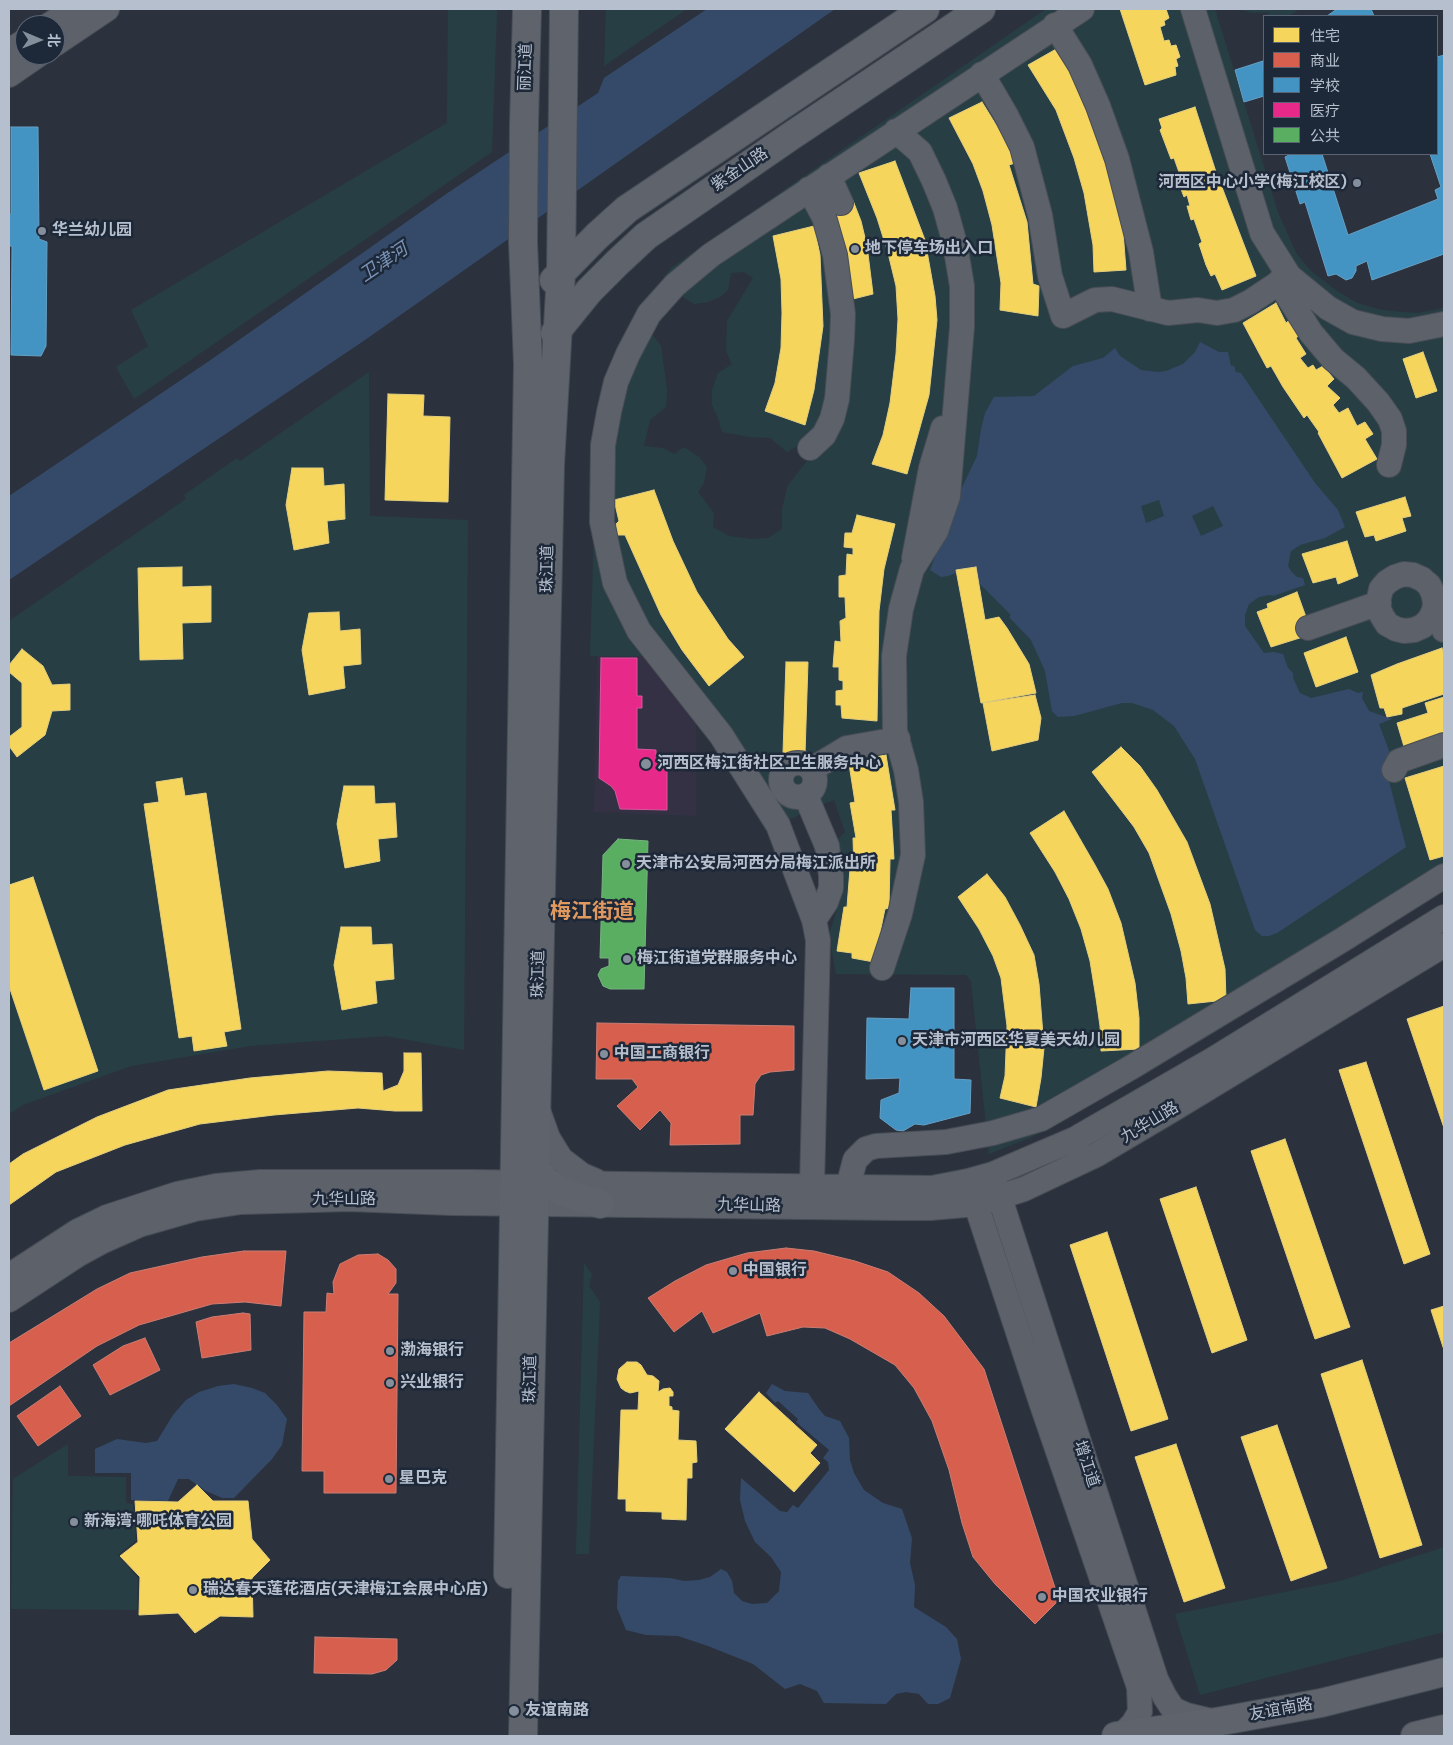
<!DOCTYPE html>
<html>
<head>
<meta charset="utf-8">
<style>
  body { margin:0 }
  #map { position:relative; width:1453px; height:1745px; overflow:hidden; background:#2b323d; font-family:"DM Sans","Noto Sans SC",sans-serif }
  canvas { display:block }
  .frame { position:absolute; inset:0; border:10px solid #b6bfcd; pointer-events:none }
  .legend { position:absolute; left:1263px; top:15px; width:175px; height:140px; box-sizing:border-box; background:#1d2839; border:1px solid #5a6474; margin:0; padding:6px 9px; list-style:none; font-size:15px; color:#b6bfcd }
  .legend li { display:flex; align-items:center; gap:10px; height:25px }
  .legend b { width:25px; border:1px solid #5a6474 }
  .north { position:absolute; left:15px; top:15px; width:50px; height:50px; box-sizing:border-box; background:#1d2839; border:1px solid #5a6474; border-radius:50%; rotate:91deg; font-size:14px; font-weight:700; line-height:20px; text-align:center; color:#b6bfcd }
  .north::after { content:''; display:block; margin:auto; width:18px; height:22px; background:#858e9b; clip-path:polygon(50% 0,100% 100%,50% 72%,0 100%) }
</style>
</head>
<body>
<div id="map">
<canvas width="1453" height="1745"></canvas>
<div class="frame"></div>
<ul class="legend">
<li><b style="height:14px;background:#f6d55c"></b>住宅</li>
<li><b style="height:14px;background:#d6604d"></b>商业</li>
<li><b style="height:14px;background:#4393c3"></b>学校</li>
<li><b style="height:14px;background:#e7298a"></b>医疗</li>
<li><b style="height:14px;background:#5aae61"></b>公共</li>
</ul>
<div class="north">北</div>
</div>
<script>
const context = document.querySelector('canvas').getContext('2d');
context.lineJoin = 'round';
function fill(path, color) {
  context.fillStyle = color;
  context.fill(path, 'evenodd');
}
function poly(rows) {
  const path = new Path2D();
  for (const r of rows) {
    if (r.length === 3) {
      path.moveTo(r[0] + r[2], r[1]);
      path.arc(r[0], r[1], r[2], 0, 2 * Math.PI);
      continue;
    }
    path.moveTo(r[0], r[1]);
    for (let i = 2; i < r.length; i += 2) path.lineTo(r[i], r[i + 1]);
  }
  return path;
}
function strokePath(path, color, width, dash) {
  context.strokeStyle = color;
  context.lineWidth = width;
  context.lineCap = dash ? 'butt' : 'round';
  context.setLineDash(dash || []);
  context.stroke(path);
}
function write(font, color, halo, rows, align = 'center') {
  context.font = font + ' "DM Sans","Noto Sans SC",sans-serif';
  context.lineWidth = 5;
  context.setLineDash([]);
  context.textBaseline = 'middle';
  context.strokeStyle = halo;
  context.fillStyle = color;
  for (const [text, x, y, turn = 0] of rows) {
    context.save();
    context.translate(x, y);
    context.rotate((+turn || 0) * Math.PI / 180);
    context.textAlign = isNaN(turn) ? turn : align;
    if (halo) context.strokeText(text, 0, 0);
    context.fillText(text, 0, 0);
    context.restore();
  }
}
fill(poly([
  [597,656,646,656,663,681,696,717,696,816,594,812]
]), '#333143');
fill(poly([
  [448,9,497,9,492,152,134,399,116,367,148,346,131,310,447,123],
  [606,9,687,9,604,66],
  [1046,9,1215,9,1278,212,1296,253,1311,271,1337,291,1357,303,1382,310,1402,312,1418,313,1444,308,1444,890,1032,1137,989,1154,971,981,966,975,836,974,829,935,836,913,841,877,836,841,845,832,834,800,803,812,794,818,761,822,736,776,696,717,663,681,646,656,590,656,595,502,600,397,611,362,629,325,652,334,661,346,667,390,666,407,650,420,644,446,663,448,674,454,684,447,699,457,707,467,704,483,698,492,714,513,713,527,729,536,752,539,768,538,782,529,782,509,788,485,807,461,828,440,807,441,787,452,770,438,750,437,722,432,718,418,712,405,712,390,718,373,732,364,726,351,727,321,753,278,744,272,731,273,728,290,720,297,708,302,694,304,660,282,671,268],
  [1239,9,1300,9,1289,16,1265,16,1270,12,1252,13],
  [369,372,370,516,468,520,464,1050,386,1036,250,1046,131,1066,23,1105,9,1114,9,621,186,499,184,495,237,458,240,461],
  [584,1263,592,1274,589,1286,600,1302,589,1554,576,1554],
  [68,1444,68,1476,126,1477,126,1503,133,1504,136,1540,118,1555,138,1578,137,1610,11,1609,13,1479],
  [1444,1547,1444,1632,1200,1695,1175,1614,1340,1581]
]), '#273f44');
fill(poly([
  [707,9,835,9,365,340,9,580,9,496,212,359,449,192,598,93,604,78],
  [1200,342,1219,352,1228,352,1231,366,1234,366,1236,372,1241,373,1315,483,1338,510,1345,527,1325,538,1300,545,1291,551,1288,566,1291,571,1297,577,1303,578,1305,585,1273,596,1270,595,1259,597,1249,604,1245,615,1245,626,1264,653,1274,652,1283,654,1288,668,1293,673,1293,678,1300,693,1311,698,1349,689,1358,693,1363,692,1362,698,1369,711,1392,719,1379,724,1391,756,1389,781,1406,847,1277,933,1269,936,1262,936,1255,930,1195,759,1174,726,1153,710,1132,703,1122,703,1074,716,1058,717,1052,711,1045,671,1031,640,1009,617,1011,615,979,583,976,567,957,570,956,573,948,576,941,577,930,570,957,498,977,456,981,429,985,413,994,397,1034,396,1073,366,1103,358,1115,348,1120,356,1141,370,1158,372,1166,371,1183,364,1195,352],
  [1159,500,1164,516,1146,523,1141,506],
  [1213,506,1223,526,1201,536,1192,516],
  [234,1384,252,1388,265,1393,277,1405,287,1419,282,1445,272,1459,234,1498,222,1498,204,1490,189,1479,178,1479,168,1501,131,1500,131,1473,95,1473,95,1449,117,1439,146,1443,157,1441,173,1415,186,1400,199,1392,218,1386],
  [772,1384,785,1391,808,1393,819,1409,825,1416,840,1421,849,1438,850,1460,854,1473,864,1490,883,1503,902,1509,912,1538,910,1563,915,1585,914,1607,946,1627,957,1639,961,1659,950,1698,938,1704,928,1704,919,1694,906,1692,896,1694,886,1704,824,1703,817,1691,800,1684,785,1689,753,1664,708,1646,678,1636,646,1635,626,1630,617,1608,618,1581,621,1576,670,1578,684,1581,699,1580,710,1577,721,1569,727,1572,732,1581,734,1593,742,1601,752,1604,767,1603,779,1591,781,1572,771,1557,755,1542,745,1521,740,1500,741,1478,780,1511,787,1512,793,1505,798,1508,829,1470,828,1462,823,1458,829,1450,796,1422,798,1419,778,1401,775,1403,766,1393]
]), '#354a69');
const homes = poly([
  [1120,9,1166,9,1169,18,1164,21,1165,25,1160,27,1164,41,1169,40,1171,46,1176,45,1180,57,1176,59,1178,66,1175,67,1176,75,1145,85,1120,9],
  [1058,48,1083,94,1117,191,1123,231,1126,270,1094,272,1093,245,1084,193,1074,158,1056,110,1028,65,1058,48],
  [982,102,1003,136,1015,163,1009,165,1027,222,1033,284,1039,286,1038,316,1000,310,1001,283,992,225,983,191,973,164,949,118,982,102],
  [1195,107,1215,169,1256,276,1222,290,1215,274,1211,276,1206,265,1199,244,1202,242,1194,219,1191,220,1187,206,1190,206,1187,195,1184,197,1176,176,1180,175,1174,158,1171,159,1160,130,1162,128,1159,119,1195,107],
  [895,161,925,240,935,296,937,320,929,395,907,474,872,464,883,435,890,403,896,354,898,319,896,286,888,253,877,218,859,173,895,161],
  [852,198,861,221,867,246,873,294,849,300,830,207,852,198],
  [814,226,820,255,823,326,814,390,805,425,765,411,775,383,781,348,782,313,781,279,773,236,814,226],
  [1276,303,1286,323,1293,317,1303,332,1296,338,1306,354,1300,358,1308,368,1313,365,1316,370,1323,366,1334,379,1327,386,1340,398,1333,405,1339,413,1348,408,1357,426,1365,422,1373,434,1365,439,1377,459,1342,478,1318,433,1319,432,1307,415,1304,418,1283,387,1271,366,1267,368,1243,323,1276,303],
  [1423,352,1437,391,1416,398,1403,359,1423,352],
  [388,394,424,395,423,416,450,417,448,502,385,500,388,394],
  [292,468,323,468,324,486,344,484,345,519,327,521,329,543,294,550,286,505,292,468],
  [654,490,673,541,697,592,728,639,744,657,709,686,682,650,661,615,625,535,618,535,616,524,619,521,614,500,654,490],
  [1405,497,1411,516,1402,518,1406,531,1376,541,1374,535,1365,537,1356,512,1405,497],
  [857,515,895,524,884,569,879,611,877,721,842,718,841,705,836,705,836,691,843,690,843,681,839,680,839,667,833,667,835,641,841,642,840,621,846,618,845,597,839,597,839,576,846,575,847,554,853,555,853,548,844,547,845,533,852,533,857,515],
  [1347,541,1358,576,1338,584,1336,577,1313,583,1302,554,1347,541],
  [182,567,182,587,211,586,211,622,182,623,183,659,140,660,138,568,182,567],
  [976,567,985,620,999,617,1007,628,1029,664,1036,693,981,703,956,570,976,567],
  [1297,592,1306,617,1306,636,1271,647,1257,612,1268,608,1267,604,1297,592],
  [339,612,340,631,360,629,361,664,343,666,345,688,309,695,302,650,309,613,339,612],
  [1346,637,1358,672,1316,687,1304,653,1346,637],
  [1442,648,1444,655,1444,694,1402,708,1402,714,1387,717,1384,708,1380,708,1371,675,1397,664,1442,648],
  [22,649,43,666,52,685,70,684,70,710,52,711,45,735,17,757,9,746,9,737,22,727,22,683,9,672,9,665,22,649],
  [786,662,808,662,805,754,783,753,786,662],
  [1035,695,1041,718,1038,740,992,751,983,703,1035,695],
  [1444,697,1444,737,1405,750,1397,723,1428,713,1425,703,1444,697],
  [1121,747,1140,766,1157,790,1187,842,1210,904,1225,969,1226,1000,1188,1004,1186,978,1181,951,1171,914,1149,853,1134,827,1092,772,1121,747],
  [886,755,895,810,891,810,894,859,890,859,889,908,885,909,874,962,852,958,852,953,837,951,844,907,847,907,850,869,854,869,853,838,856,838,850,803,855,802,849,764,861,762,861,759,886,755],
  [1444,766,1444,856,1430,860,1405,778,1444,766],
  [182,778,185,796,206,793,241,1029,224,1032,227,1046,194,1051,192,1036,179,1038,144,804,159,802,156,782,182,778],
  [344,786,374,786,375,804,395,803,397,837,378,839,380,861,345,868,337,824,344,786],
  [1064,811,1095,865,1108,889,1121,923,1135,983,1139,1018,1139,1049,1101,1051,1100,1026,1096,998,1090,961,1081,929,1069,899,1055,872,1030,833,1064,811],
  [987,874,1005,897,1020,925,1034,955,1039,984,1044,1048,1041,1078,1036,1107,1000,1098,1005,1076,1007,1026,1001,978,993,956,979,929,958,897,987,874],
  [33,877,98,1071,44,1090,9,986,9,885,33,877],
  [341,927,371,927,372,945,392,944,394,979,375,981,377,1003,342,1010,334,965,341,927],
  [1444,1006,1444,1128,1407,1019,1444,1006],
  [404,1053,421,1053,422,1111,395,1111,358,1108,274,1115,200,1124,125,1145,56,1172,9,1205,9,1164,23,1154,97,1117,168,1090,250,1078,328,1071,382,1073,383,1091,398,1085,404,1071,404,1053],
  [1366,1062,1430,1254,1404,1264,1339,1070,1366,1062],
  [1285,1139,1350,1327,1315,1339,1251,1151,1285,1139],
  [1196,1187,1247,1340,1212,1353,1160,1199,1196,1187],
  [1107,1232,1168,1419,1131,1431,1070,1245,1107,1232],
  [1444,1306,1444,1350,1431,1310,1444,1306],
  [1362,1360,1422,1545,1380,1558,1321,1374,1362,1360],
  [627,1362,637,1362,641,1365,647,1375,653,1376,659,1381,658,1392,663,1389,670,1388,673,1392,673,1396,669,1396,669,1406,672,1407,672,1410,679,1411,678,1440,696,1441,697,1462,692,1463,692,1478,687,1478,686,1520,662,1519,662,1512,626,1511,626,1499,618,1499,621,1410,638,1410,639,1391,630,1393,625,1391,621,1388,617,1379,619,1369,627,1362],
  [759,1392,817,1445,810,1453,820,1463,794,1492,725,1429,759,1392],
  [1277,1425,1327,1568,1291,1581,1241,1437,1277,1425],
  [1176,1444,1225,1588,1184,1602,1135,1457,1176,1444],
  [197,1485,213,1501,248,1501,252,1539,270,1560,252,1578,253,1617,220,1616,195,1633,178,1613,139,1615,140,1577,120,1556,138,1542,135,1501,178,1502,197,1485]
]);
fill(homes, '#f6d55c');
strokePath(homes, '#e3ce7e', 1);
const shops = poly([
  [597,1023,794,1026,794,1070,770,1072,761,1075,755,1084,753,1115,740,1115,740,1144,670,1145,671,1123,660,1110,640,1130,617,1106,638,1087,632,1079,596,1079,597,1023],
  [786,1248,814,1251,855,1261,888,1272,919,1293,944,1316,984,1369,1059,1600,1035,1624,995,1584,973,1557,962,1523,949,1470,932,1421,914,1388,895,1365,850,1339,825,1328,803,1327,767,1336,760,1313,713,1333,702,1311,674,1332,648,1298,675,1281,706,1265,747,1253,786,1248],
  [244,1251,286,1251,281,1306,245,1302,212,1304,139,1325,97,1346,9,1406,9,1343,97,1289,130,1273,202,1257,244,1251],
  [378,1254,388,1260,396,1269,396,1283,388,1294,398,1294,396,1493,324,1493,324,1471,302,1471,304,1312,326,1312,327,1293,334,1294,333,1282,340,1264,358,1255,378,1254],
  [243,1313,250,1314,251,1350,202,1358,196,1322,212,1317,243,1313],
  [145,1338,160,1370,110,1395,93,1365,123,1346,145,1338],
  [60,1386,81,1416,38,1446,17,1416,60,1386],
  [315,1637,397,1639,397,1660,386,1670,372,1674,314,1673,315,1637]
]);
fill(shops, '#d6604d');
strokePath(shops, '#cc7c73', 1);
const schools = poly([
  [1337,9,1371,9,1374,16,1327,16,1337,9],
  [1444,55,1444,82,1443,83,1444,88,1444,254,1372,280,1367,261,1356,266,1356,271,1352,278,1346,280,1336,274,1328,276,1305,202,1300,204,1285,157,1289,155,1289,154,1322,154,1348,235,1438,199,1435,190,1441,187,1430,154,1437,154,1437,57,1444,55],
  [1263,61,1264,96,1244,102,1235,70,1263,61],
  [11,127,38,127,39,239,47,242,46,346,41,356,11,355,12,246,9,246,9,215,11,214,11,127],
  [911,988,954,988,954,1079,971,1080,970,1113,924,1125,915,1124,903,1131,896,1130,880,1118,881,1100,899,1093,900,1078,866,1079,867,1018,909,1019,911,988]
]);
fill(schools, '#4393c3');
strokePath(schools, '#66a0c6', 1);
const health = poly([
  [601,658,637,658,637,696,642,696,642,708,637,708,637,749,656,750,656,757,667,757,667,810,620,809,615,791,611,786,599,778,601,658]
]);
fill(health, '#e7298a');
strokePath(health, '#d8569e', 1);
const public = poly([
  [618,839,648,841,644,989,610,989,603,986,598,975,601,969,609,966,609,958,600,958,603,855,618,839]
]);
fill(public, '#5aae61');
strokePath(public, '#76b381', 1);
const minor = poly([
  [1193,9,1262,233,1289,276,1328,308,1353,322,1382,329,1409,331,1444,324],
  [49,25,74,9],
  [1055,25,1080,65,1098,106,1117,159,1141,252,1150,309],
  [55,44,107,9],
  [9,51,25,41],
  [982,74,1006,115,1022,147,1040,215,1050,276,1063,316,1095,300,1112,299,1168,313,1198,310,1217,313,1234,310,1250,302,1289,276],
  [9,75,38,55],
  [829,176,841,203],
  [809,189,824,217,835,255,843,314,842,340,837,399,832,419,824,435,810,448],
  [1279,282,1311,333,1333,359,1356,378,1378,402,1390,419,1394,431,1394,445,1389,465],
  [914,558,931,468,943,428],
  [1434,611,1429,620,1423,626,1414,630,1404,631,1396,629,1387,624,1382,616,1378,607,1379,598,1381,589,1387,582,1395,577,1404,574,1413,575,1422,579,1429,585,1433,593,1435,602,1434,611,1442,622,1444,630],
  [1308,628,1379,603],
  [798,780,17],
  [812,769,847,748,898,739],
  [1394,770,1399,761,1444,745],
  [806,796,827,846,831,876,831,888,826,902,814,920],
  [882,968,900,914,913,855,911,802,906,770,895,731,894,656,901,609,912,569,936,531,948,496,962,327,962,286,955,244,945,208,934,181,920,152,896,131],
  [538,1110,548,1138,561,1159,582,1175,596,1181],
  [995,1183,1156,1679,1165,1697,1173,1709,1186,1715,1211,1721],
  [812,1186,818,940,814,920,778,825,721,735,639,631,615,583,602,522,603,445,609,412,616,382,628,354,649,314,675,285,711,255,1082,9],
  [848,1187,855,1160,866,1149,876,1146,946,1142,993,1133,1041,1119,1130,1068,1342,940,1444,876],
  [971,1189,1041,1402,1139,1687,1140,1712,1133,1724,1121,1736],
  [9,1276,78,1231,107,1217,177,1194,216,1186,260,1182,471,1182,932,1188,968,1181,993,1174,1075,1139,1212,1060,1444,917],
  [9,1300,79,1254,103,1241,139,1225,195,1209,241,1202,349,1199,451,1203,895,1208,930,1208,977,1204,1024,1189,1096,1155,1172,1110,1444,945]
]);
const major = poly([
  [554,280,597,236,627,209,925,9],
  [555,333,589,291,617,263,646,236,791,136,981,9],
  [528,1160,547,1182,562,1192,600,1204],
  [508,1574,528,364,523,242,524,125,527,9],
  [523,1736,550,465,561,273,564,9],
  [1116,1736,1216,1722,1321,1703,1444,1672],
  [1415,1736,1444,1729]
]);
strokePath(minor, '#484d55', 26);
strokePath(major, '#464d56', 30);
strokePath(minor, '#5d616a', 24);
strokePath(major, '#5f646c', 28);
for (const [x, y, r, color] of [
  [1357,183,5,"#858e9b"],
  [42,231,5,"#858e9b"],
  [855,249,5,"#858e9b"],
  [646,764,6,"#858e9b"],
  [626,864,5,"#858e9b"],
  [627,959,5,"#858e9b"],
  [902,1041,5,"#858e9b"],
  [604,1054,5,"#858e9b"],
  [733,1271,5,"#858e9b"],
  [390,1351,5,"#858e9b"],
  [390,1383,5,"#858e9b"],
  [389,1479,5,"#858e9b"],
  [74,1522,5,"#858e9b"],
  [193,1590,5,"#858e9b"],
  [1042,1597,5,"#858e9b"],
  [514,1711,6,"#858e9b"]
]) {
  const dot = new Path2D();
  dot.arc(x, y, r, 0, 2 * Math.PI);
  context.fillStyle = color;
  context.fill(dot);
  strokePath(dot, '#1d2839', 2);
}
write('16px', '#b6bfcd', '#1d2839', [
  ["丽江道",526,67,-88],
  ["紫金山路",740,170,-34],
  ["珠江道",548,569,-89],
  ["珠江道",539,974,-89],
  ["九华山路",1150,1123,-31],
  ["九华山路",344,1200],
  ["九华山路",749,1206,1],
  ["珠江道",531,1379,-89],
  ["增江道",1086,1464,72],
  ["友谊南路",1281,1710,-10]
]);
write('bold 16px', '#b6bfcd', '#1d2839', [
  ["河西区中心小学(梅江校区)",1347,183,"right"],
  ["华兰幼儿园",52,231],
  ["地下停车场出入口",865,249],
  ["河西区梅江街社区卫生服务中心",657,764],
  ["天津市公安局河西分局梅江派出所",636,864],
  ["梅江街道党群服务中心",637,959],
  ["天津市河西区华夏美天幼儿园",912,1041],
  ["中国工商银行",614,1054],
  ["中国银行",743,1271],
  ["渤海银行",400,1351],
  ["兴业银行",400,1383],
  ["星巴克",399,1479],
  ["新海湾·哪吒体育公园",84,1522],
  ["瑞达春天莲花酒店(天津梅江会展中心店)",203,1590],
  ["中国农业银行",1052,1597],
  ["友谊南路",525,1711]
], 'left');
write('italic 18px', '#7b94b7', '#1d2839', [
  ["卫津河",384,263,-34]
]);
write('bold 21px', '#e0995f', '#1d2839', [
  ["梅江街道",592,912]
]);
</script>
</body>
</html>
